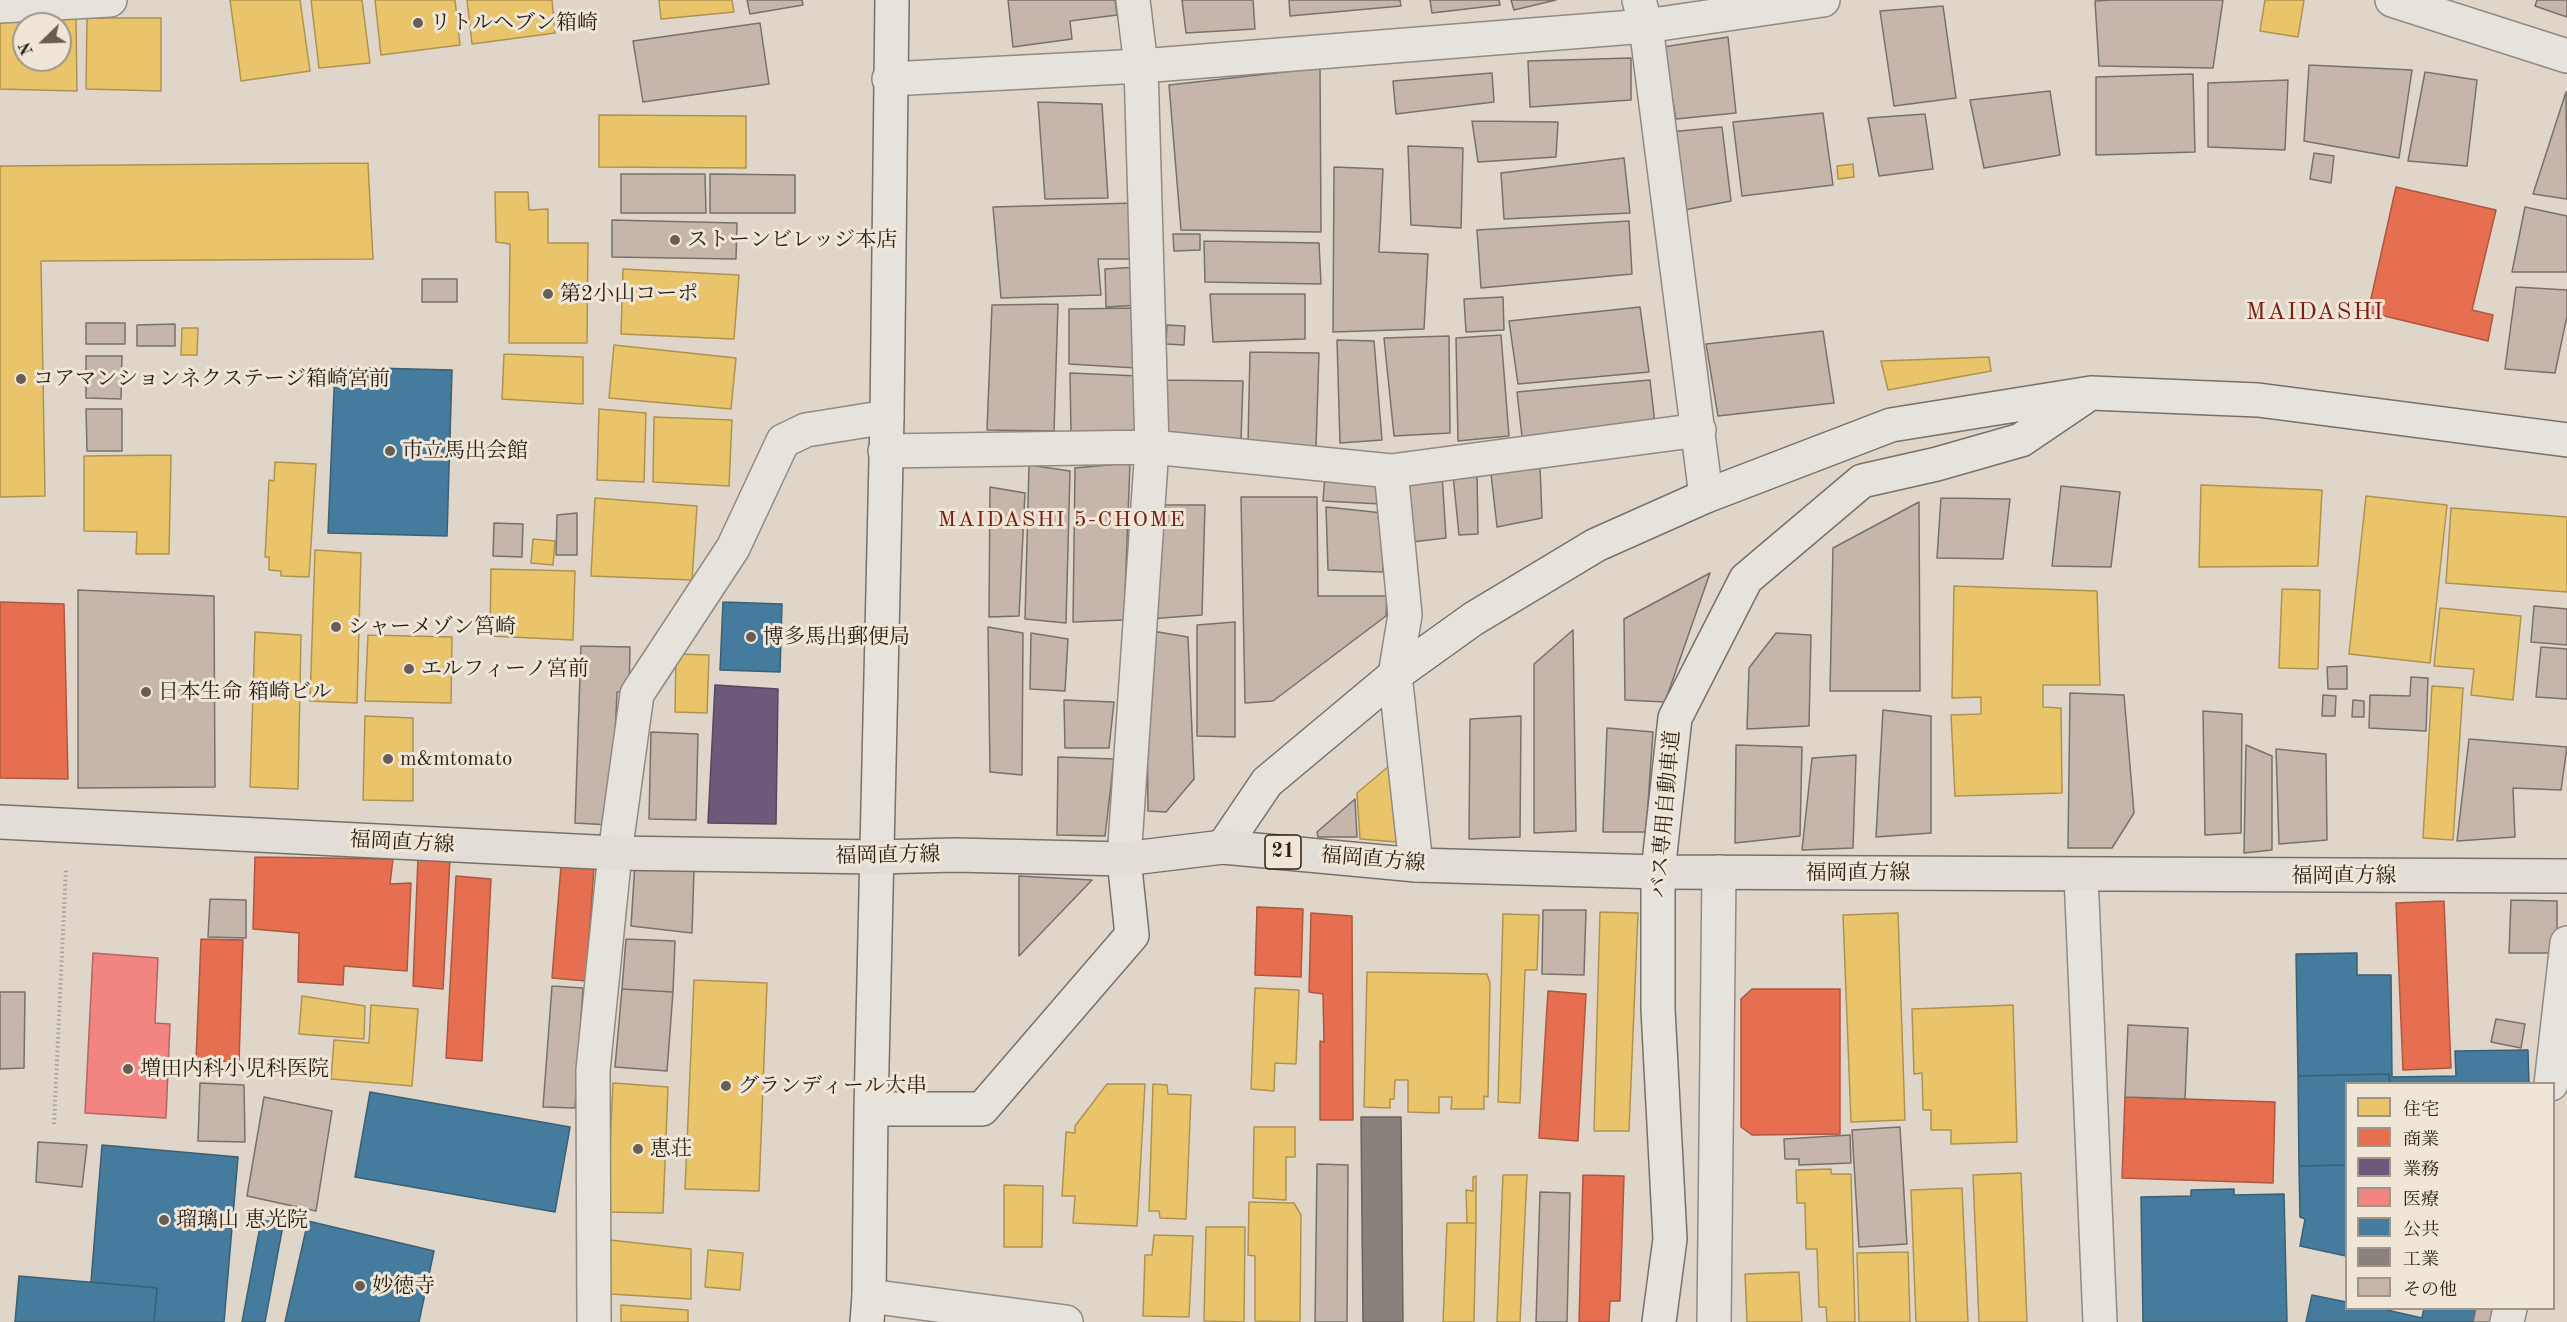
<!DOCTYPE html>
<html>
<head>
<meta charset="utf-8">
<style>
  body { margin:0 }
  #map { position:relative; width:2567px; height:1322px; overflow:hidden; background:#dfd6c9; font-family:"Old Standard TT","Noto Serif JP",serif }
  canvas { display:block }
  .legend { position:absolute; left:2345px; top:1082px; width:210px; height:228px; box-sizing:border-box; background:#efe6d7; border:2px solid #9f9689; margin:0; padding:8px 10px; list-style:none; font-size:18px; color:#281e15 }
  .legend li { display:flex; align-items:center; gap:12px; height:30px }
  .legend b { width:30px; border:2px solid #9f9689 }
  .north { position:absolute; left:12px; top:12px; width:60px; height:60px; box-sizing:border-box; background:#efe6d7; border:2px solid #9f9689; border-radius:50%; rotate:247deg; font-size:16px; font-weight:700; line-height:24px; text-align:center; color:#281e15 }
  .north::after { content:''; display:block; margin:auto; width:21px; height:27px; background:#685e54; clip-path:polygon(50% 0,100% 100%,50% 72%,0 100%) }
</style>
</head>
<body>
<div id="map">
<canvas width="2567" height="1322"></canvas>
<ul class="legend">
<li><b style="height:16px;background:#e9c46a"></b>住宅</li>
<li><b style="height:16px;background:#e76f51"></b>商業</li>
<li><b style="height:16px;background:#6d597a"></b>業務</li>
<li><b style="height:16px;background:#f28482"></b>医療</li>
<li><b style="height:16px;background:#457b9d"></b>公共</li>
<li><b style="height:16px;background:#8a817c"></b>工業</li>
<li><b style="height:16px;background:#c5b5aa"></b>その他</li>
</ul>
<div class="north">N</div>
</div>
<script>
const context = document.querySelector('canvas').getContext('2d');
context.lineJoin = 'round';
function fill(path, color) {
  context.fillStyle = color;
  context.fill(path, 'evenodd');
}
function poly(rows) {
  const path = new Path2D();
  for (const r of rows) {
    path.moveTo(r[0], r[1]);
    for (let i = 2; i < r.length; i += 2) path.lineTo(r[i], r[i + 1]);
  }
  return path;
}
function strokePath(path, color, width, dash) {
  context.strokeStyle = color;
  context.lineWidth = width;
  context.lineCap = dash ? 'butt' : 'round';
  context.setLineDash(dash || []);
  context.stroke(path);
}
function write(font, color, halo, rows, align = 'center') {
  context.font = font + ' "Old Standard TT","Noto Serif JP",serif';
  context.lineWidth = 6;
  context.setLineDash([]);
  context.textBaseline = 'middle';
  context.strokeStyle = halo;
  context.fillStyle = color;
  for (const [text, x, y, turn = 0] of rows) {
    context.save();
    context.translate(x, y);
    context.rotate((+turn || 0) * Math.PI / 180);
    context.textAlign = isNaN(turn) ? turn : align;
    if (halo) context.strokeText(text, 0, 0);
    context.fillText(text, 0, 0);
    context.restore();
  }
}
const homes = poly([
  [230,0,300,0,310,71,241,81,230,0],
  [311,0,362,0,370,63,319,68,311,0],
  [375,0,455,0,460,45,381,55,375,0],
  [467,0,552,0,555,33,472,44,467,0],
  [659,0,732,0,734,12,661,19,659,0],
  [2265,0,2304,0,2298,37,2260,31,2265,0],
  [0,18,76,19,77,91,0,89,0,18],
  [24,24,60,24,60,60,24,60,24,24],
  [87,18,161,18,161,91,86,89,87,18],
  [599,115,746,116,746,168,599,167,599,115],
  [368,163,373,259,41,261,45,496,0,497,0,166,368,163],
  [1853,164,1854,177,1838,179,1837,166,1853,164],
  [495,192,528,192,529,210,548,209,548,243,588,243,587,343,509,343,510,244,496,242,495,192],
  [623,269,739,275,734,339,621,334,623,269],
  [182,328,198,328,197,355,181,355,182,328],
  [614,345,736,358,731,409,609,398,614,345],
  [504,354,583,357,583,404,502,399,504,354],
  [1989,357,1991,371,1888,390,1881,361,1989,357],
  [599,409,646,413,644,482,597,480,599,409],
  [654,417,732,420,729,486,653,482,654,417],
  [171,455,169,554,136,554,137,532,84,531,84,456,171,455],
  [275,462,316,464,309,577,281,576,281,571,269,570,269,557,265,557,269,480,274,481,275,462],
  [2201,485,2322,490,2318,566,2199,567,2201,485],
  [2366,496,2447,505,2430,663,2349,654,2366,496],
  [595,498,697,506,692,580,591,576,595,498],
  [2451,508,2567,517,2567,592,2446,583,2451,508],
  [533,539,555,541,553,565,531,563,533,539],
  [315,550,361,553,357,703,310,701,315,550],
  [491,569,575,571,573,640,490,636,491,569],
  [1954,586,2097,591,2100,685,2043,685,2043,707,2061,708,2062,793,1955,796,1951,715,1981,714,1981,697,1952,698,1954,586],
  [2282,589,2320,590,2318,669,2279,668,2282,589],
  [2440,608,2521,616,2513,700,2471,695,2474,669,2434,666,2440,608],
  [255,632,301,635,298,789,250,787,255,632],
  [368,635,452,637,451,703,365,701,368,635],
  [676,654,709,655,707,713,675,712,676,654],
  [2432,686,2463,688,2453,840,2423,838,2432,686],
  [365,716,413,718,413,801,363,800,365,716],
  [1389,766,1397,842,1360,839,1357,793,1389,766],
  [1600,912,1638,913,1629,1131,1594,1131,1600,912],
  [1898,913,1905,1120,1851,1122,1843,915,1898,913],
  [1503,914,1539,915,1537,970,1525,970,1520,1103,1498,1102,1503,914],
  [1367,972,1487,974,1490,983,1488,1097,1484,1096,1484,1109,1451,1109,1452,1097,1439,1097,1439,1113,1408,1112,1408,1080,1395,1080,1394,1099,1390,1099,1390,1108,1364,1107,1367,972],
  [694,980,767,983,759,1191,685,1189,694,980],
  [1255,988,1299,990,1296,1064,1275,1063,1274,1091,1251,1089,1255,988],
  [302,996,365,1006,364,1039,299,1034,302,996],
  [371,1005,418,1009,412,1086,331,1079,334,1040,369,1043,371,1005],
  [2013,1005,2017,1142,1951,1144,1951,1130,1931,1130,1931,1110,1923,1110,1922,1073,1914,1074,1912,1009,2013,1005],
  [613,1083,668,1087,663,1213,607,1212,613,1083],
  [1107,1084,1145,1084,1137,1226,1073,1223,1075,1196,1062,1196,1066,1132,1075,1133,1075,1126,1107,1084],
  [1153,1084,1167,1085,1168,1094,1191,1095,1186,1219,1160,1218,1159,1211,1149,1211,1153,1084],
  [1254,1127,1295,1127,1295,1157,1286,1157,1286,1200,1253,1198,1254,1127],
  [1831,1169,1831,1174,1851,1174,1855,1322,1827,1322,1826,1307,1819,1307,1817,1249,1806,1249,1805,1203,1797,1203,1796,1170,1831,1169],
  [2021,1173,2027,1322,1979,1322,1973,1175,2021,1173],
  [1503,1175,1527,1175,1520,1322,1497,1322,1503,1175],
  [1476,1176,1476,1223,1467,1223,1466,1190,1473,1191,1473,1177,1476,1176],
  [1004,1185,1043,1186,1042,1247,1004,1247,1004,1185],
  [1962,1188,1968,1322,1916,1322,1911,1190,1962,1188],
  [1249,1202,1294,1203,1301,1215,1300,1322,1255,1321,1255,1256,1248,1255,1249,1202],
  [1447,1223,1476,1223,1474,1322,1443,1322,1447,1223],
  [1206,1227,1245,1227,1244,1322,1204,1321,1206,1227],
  [1154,1235,1193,1236,1189,1317,1143,1316,1145,1255,1152,1255,1154,1235],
  [610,1240,691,1249,691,1299,610,1294,610,1240],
  [708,1250,743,1253,740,1290,705,1287,708,1250],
  [1908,1252,1910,1322,1859,1322,1857,1253,1908,1252],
  [1799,1272,1802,1322,1747,1322,1745,1274,1799,1272],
  [621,1305,688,1310,688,1322,621,1322,621,1305]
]);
fill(homes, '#e9c46a');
strokePath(homes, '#af9250', 1.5);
const shops = poly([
  [2396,187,2496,210,2472,310,2493,315,2488,341,2368,312,2396,187],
  [0,602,64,604,68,779,0,778,0,602],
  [255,857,393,859,390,884,411,883,407,971,344,966,343,985,298,982,299,933,253,929,255,857],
  [418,857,450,859,443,989,413,986,418,857],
  [561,866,594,867,586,981,552,978,561,866],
  [456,876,491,879,482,1061,446,1058,456,876],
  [2444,901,2451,1068,2403,1070,2396,903,2444,901],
  [1257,907,1303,909,1301,977,1255,975,1257,907],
  [1311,913,1352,916,1353,1120,1320,1120,1320,1041,1324,1042,1323,994,1309,992,1311,913],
  [201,939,243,940,239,1062,196,1060,201,939],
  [1752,989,1840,989,1840,1134,1752,1135,1741,1127,1741,999,1752,989],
  [1548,991,1586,994,1578,1141,1539,1138,1548,991],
  [2125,1097,2275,1102,2273,1183,2122,1178,2125,1097],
  [1583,1175,1624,1176,1620,1301,1610,1301,1609,1322,1579,1322,1583,1175]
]);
fill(shops, '#e76f51');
strokePath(shops, '#ae573f', 1.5);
const offices = poly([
  [715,685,778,689,776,824,708,823,715,685]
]);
fill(offices, '#6d597a');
strokePath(offices, '#58475c', 1.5);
const health = poly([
  [93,953,158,958,155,1023,170,1024,166,1118,85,1113,93,953]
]);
fill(health, '#f28482');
strokePath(health, '#b56561', 1.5);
const public = poly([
  [335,367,452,370,447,536,328,533,335,367],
  [723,602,782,604,780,672,720,670,723,602],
  [2357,953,2357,975,2391,975,2392,1077,2456,1076,2455,1051,2528,1050,2529,1084,2390,1084,2389,1074,2298,1076,2296,954,2357,953],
  [2389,1074,2390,1084,2346,1084,2346,1165,2299,1166,2298,1076,2389,1074],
  [370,1092,570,1127,555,1212,355,1177,370,1092],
  [102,1145,238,1157,224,1322,154,1322,157,1288,91,1282,102,1145],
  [2346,1165,2346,1256,2300,1246,2305,1219,2300,1217,2299,1166,2346,1165],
  [2234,1189,2234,1195,2284,1194,2287,1322,2143,1322,2141,1197,2191,1196,2191,1190,2234,1189],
  [262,1216,284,1220,265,1322,242,1322,262,1216],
  [308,1221,434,1251,419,1322,285,1322,308,1221],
  [19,1276,157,1288,154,1322,15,1322,19,1276],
  [2312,1295,2346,1302,2346,1308,2378,1308,2422,1318,2424,1308,2476,1308,2473,1322,2306,1322,2312,1295]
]);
fill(public, '#457b9d');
strokePath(public, '#3c5f74', 1.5);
const industry = poly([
  [1361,1117,1401,1117,1403,1322,1363,1322,1361,1117]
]);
fill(industry, '#8a817c');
strokePath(industry, '#6d635d', 1.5);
const building = poly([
  [747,0,802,0,803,5,750,14,747,0],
  [1008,0,1115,0,1117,15,1070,21,1072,39,1013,47,1008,0],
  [1182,0,1253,0,1255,29,1186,33,1182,0],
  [1289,0,1400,0,1401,6,1290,16,1289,0],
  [1430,0,1499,0,1500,5,1432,13,1430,0],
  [1511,0,1556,0,1514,10,1511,0],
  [2111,0,2223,0,2213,68,2099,66,2095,1,2111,0],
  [2537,0,2567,0,2567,17,2535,6,2537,0],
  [1943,6,1956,98,1894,106,1880,11,1943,6],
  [760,23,769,84,643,102,633,41,760,23],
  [1728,37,1736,113,1676,119,1663,47,1728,37],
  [1631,58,1631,100,1530,107,1528,61,1631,58],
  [2309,65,2412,70,2399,158,2304,141,2309,65],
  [1320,68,1321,232,1181,230,1169,85,1320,68],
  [2425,72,2477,80,2467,166,2408,161,2425,72],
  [1492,73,1494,102,1396,114,1393,81,1492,73],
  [2193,74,2195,152,2096,155,2096,77,2193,74],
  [2288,80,2285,150,2208,147,2208,83,2288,80],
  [2050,91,2060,155,1984,168,1970,100,2050,91],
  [2566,92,2567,199,2533,194,2566,92],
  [1038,102,1102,104,1108,198,1045,199,1038,102],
  [1823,113,1833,185,1742,196,1733,122,1823,113],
  [1925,114,1933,169,1879,176,1868,118,1925,114],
  [1472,121,1558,122,1556,157,1478,162,1472,121],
  [1722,127,1731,201,1679,211,1669,132,1722,127],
  [1408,146,1463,148,1461,228,1411,225,1408,146],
  [2314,153,2334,156,2331,183,2310,179,2314,153],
  [1624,158,1630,213,1504,219,1501,173,1624,158],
  [1334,167,1383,169,1379,252,1428,254,1424,329,1333,332,1334,167],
  [621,174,705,174,706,213,621,213,621,174],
  [710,174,795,175,795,213,710,213,710,174],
  [1135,203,1135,259,1098,259,1101,295,1001,298,993,207,1135,203],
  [2525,207,2567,216,2567,272,2512,272,2525,207],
  [612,220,737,223,736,259,612,257,612,220],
  [1629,221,1632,274,1481,288,1477,230,1629,221],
  [1173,234,1200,234,1200,250,1174,251,1173,234],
  [1204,241,1319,243,1321,284,1205,282,1204,241],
  [1138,267,1140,305,1106,307,1105,269,1138,267],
  [422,279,457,279,457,302,422,302,422,279],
  [2516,287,2567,290,2567,316,2555,373,2505,369,2516,287],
  [1210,294,1305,294,1305,339,1213,342,1210,294],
  [1503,297,1504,330,1466,332,1464,299,1503,297],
  [1058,304,1054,431,987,430,992,305,1058,304],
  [1640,307,1649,372,1518,384,1509,321,1640,307],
  [1136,308,1136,368,1069,364,1069,309,1136,308],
  [86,323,125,323,125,344,86,344,86,323],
  [175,324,175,346,137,346,137,325,175,324],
  [1167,325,1185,326,1184,345,1166,344,1167,325],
  [1823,331,1834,403,1718,416,1706,344,1823,331],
  [1501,335,1509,436,1458,441,1456,338,1501,335],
  [1449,336,1450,433,1394,436,1384,338,1449,336],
  [1337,340,1374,341,1382,440,1340,443,1337,340],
  [1250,352,1319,353,1316,447,1248,443,1250,352],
  [86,356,122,356,121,399,86,398,86,356],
  [1070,373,1139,376,1143,435,1071,435,1070,373],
  [1165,380,1243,381,1241,440,1166,435,1165,380],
  [1650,380,1655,424,1522,437,1517,392,1650,380],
  [86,409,122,409,122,451,87,451,86,409],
  [1130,463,1124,620,1073,622,1075,468,1130,463],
  [1029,465,1070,471,1066,623,1025,619,1029,465],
  [1540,466,1542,518,1497,527,1491,474,1540,466],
  [1477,473,1478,534,1459,535,1453,475,1477,473],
  [1325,474,1380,480,1381,504,1323,501,1325,474],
  [1442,474,1446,538,1412,542,1409,478,1442,474],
  [2061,486,2120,492,2111,567,2052,566,2061,486],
  [990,487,1025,493,1019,616,989,617,990,487],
  [1241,497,1317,497,1318,596,1387,596,1386,616,1273,701,1245,703,1241,497],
  [1941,498,2010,499,2003,559,1937,558,1941,498],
  [1919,502,1920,691,1830,691,1833,548,1919,502],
  [1155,505,1205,505,1202,615,1149,619,1155,505],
  [1326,507,1383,513,1383,572,1328,570,1326,507],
  [577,513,577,555,556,555,557,515,577,513],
  [494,523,523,524,522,557,493,556,494,523],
  [1710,573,1665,702,1625,700,1624,619,1710,573],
  [78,590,214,596,215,787,78,788,78,590],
  [2534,606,2567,609,2567,645,2531,642,2534,606],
  [1235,622,1235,737,1197,736,1197,625,1235,622],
  [988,627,1023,633,1022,775,990,772,988,627],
  [1146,630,1188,637,1194,779,1166,812,1148,811,1146,630],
  [1573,630,1576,831,1534,833,1534,664,1573,630],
  [1031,633,1068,639,1065,691,1030,689,1031,633],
  [1776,633,1811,635,1809,726,1747,729,1749,668,1776,633],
  [581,646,630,647,629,692,617,692,611,825,575,823,581,646],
  [2541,647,2567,649,2567,699,2536,697,2541,647],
  [2347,666,2347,689,2328,689,2327,667,2347,666],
  [2411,677,2428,678,2426,731,2369,728,2370,695,2410,696,2411,677],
  [2070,693,2124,695,2134,813,2112,848,2068,848,2070,693],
  [2323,695,2336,696,2335,716,2322,716,2323,695],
  [1064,700,1114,702,1109,748,1065,748,1064,700],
  [2353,700,2364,701,2364,717,2352,717,2353,700],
  [1883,710,1931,716,1931,833,1876,837,1883,710],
  [2203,711,2242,714,2241,833,2205,835,2203,711],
  [1521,716,1520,837,1469,839,1470,719,1521,716],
  [1607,728,1653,732,1646,832,1603,832,1607,728],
  [651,732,698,734,696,820,649,819,651,732],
  [2469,739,2567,747,2561,790,2513,788,2515,837,2457,841,2469,739],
  [1736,745,1802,747,1800,836,1735,843,1736,745],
  [2246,745,2272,756,2272,850,2244,853,2246,745],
  [2276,749,2326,754,2327,840,2279,844,2276,749],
  [1856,755,1853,848,1802,850,1812,758,1856,755],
  [1058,757,1114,759,1105,836,1057,835,1058,757],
  [1355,799,1357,837,1318,837,1317,832,1355,799],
  [635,863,694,870,692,933,631,926,635,863],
  [1019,876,1092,880,1019,956,1019,876],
  [210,899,246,900,246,938,208,937,210,899],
  [2511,900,2557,901,2557,953,2509,953,2511,900],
  [1543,910,1586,910,1584,975,1542,974,1543,910],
  [626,939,675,941,673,992,622,989,626,939],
  [552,986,583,988,575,1108,543,1107,552,986],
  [622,989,673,992,667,1071,615,1067,622,989],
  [0,992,25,992,24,1068,0,1069,0,992],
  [2496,1019,2525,1024,2521,1048,2491,1042,2496,1019],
  [2128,1025,2188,1028,2185,1099,2125,1097,2128,1025],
  [200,1083,244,1085,245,1142,198,1141,200,1083],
  [264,1097,332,1111,316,1211,247,1196,264,1097],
  [1900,1127,1907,1244,1859,1247,1852,1130,1900,1127],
  [1850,1135,1851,1163,1799,1165,1799,1159,1785,1159,1784,1139,1850,1135],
  [38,1142,87,1145,82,1187,36,1182,38,1142],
  [1317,1164,1348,1165,1347,1322,1315,1322,1317,1164],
  [1540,1192,1570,1193,1567,1322,1536,1322,1540,1192],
  [2476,1308,2497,1308,2494,1322,2473,1322,2476,1308]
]);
fill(building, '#c5b5aa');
strokePath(building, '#777169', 1.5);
const street = poly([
  [1639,0,1646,26,1706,496],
  [2392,0,2567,56],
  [0,6,110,0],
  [889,79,1141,66,1646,26,1823,0],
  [885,451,1152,447,1391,471,1699,430],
  [1391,471,1405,615,1395,675,1416,865],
  [1124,859,1152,447,1141,66,1133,0],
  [2081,875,2100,1322],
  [2551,1084,2567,943],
  [869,1296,1066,1322],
  [594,1322,593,1070,615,853,637,694,733,548,783,441,806,430,887,417],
  [1714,1322,1719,872],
  [2507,1322,2510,1308]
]);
const secondary = poly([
  [1223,847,1267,782,1395,675,1473,619,1596,545,1706,496,1891,425,2091,393,2258,400,2567,440],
  [871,1109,982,1109,1132,935,1124,859],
  [867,1322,869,1296,871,1109,887,417,892,0],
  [1659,1322,1670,1239,1658,1009,1658,872,1675,718,1746,579,1862,481,1937,464,2021,440,2083,398]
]);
const primary = poly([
  [0,822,615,853,877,857,955,855,1124,859,1223,847,1416,865,1658,872,2567,876]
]);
strokePath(street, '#908a82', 36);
strokePath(secondary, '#777169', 36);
strokePath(primary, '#777169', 36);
strokePath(poly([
  [54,1124,66,868]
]), '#a39f99', 4, [1.5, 3]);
strokePath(street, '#e6e2dc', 33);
strokePath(secondary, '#e6e2dc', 33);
strokePath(primary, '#e2ddd6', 33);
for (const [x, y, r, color] of [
  [418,23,6,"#685e54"],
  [675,240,6,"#685e54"],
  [548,294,6,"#685e54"],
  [21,379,6,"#685e54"],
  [390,451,6,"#685e54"],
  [336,627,6,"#685e54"],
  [751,637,6,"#685e54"],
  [409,669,6,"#685e54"],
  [146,692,6,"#685e54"],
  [388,759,6,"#685e54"],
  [128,1069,6,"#685e54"],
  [726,1086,6,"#685e54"],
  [638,1149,6,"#685e54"],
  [164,1220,6,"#685e54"],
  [360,1286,6,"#685e54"]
]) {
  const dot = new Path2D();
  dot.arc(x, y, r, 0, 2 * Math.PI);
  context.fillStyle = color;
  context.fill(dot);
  strokePath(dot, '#efe6d7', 2);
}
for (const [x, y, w] of [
  [1283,852,36]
]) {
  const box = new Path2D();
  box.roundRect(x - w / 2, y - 17, w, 34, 4.5);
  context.fillStyle = '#efe6d7';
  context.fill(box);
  strokePath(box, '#281e15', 1.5);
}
write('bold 20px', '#281e15', null, [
  ["21",1283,852]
]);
write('21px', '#281e15', '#efe6d7', [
  ["リトルヘブン箱崎",430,23],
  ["ストーンビレッジ本店",687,240],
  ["第2小山コーポ",560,294],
  ["コアマンションネクステージ箱崎宮前",33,379],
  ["市立馬出会館",402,451],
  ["シャーメゾン筥崎",348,627],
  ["博多馬出郵便局",763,637],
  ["エルフィーノ宮前",421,669],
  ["日本生命 箱崎ビル",158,692],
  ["m&mtomato",400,759],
  ["増田内科小児科医院",140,1069],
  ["グランディール大串",738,1086],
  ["恵荘",650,1149],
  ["瑠璃山 恵光院",176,1220],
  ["妙徳寺",372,1286]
], 'left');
write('21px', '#281e15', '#efe6d7', [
  ["バス専用自動車道",1666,814,-85],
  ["福岡直方線",402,843,3],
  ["福岡直方線",888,856,-1],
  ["福岡直方線",1373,860,5],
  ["福岡直方線",1858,873],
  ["福岡直方線",2344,876]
]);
context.letterSpacing = '1.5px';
write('22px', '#7a1f14', '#efe6d7', [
  ["MAIDASHI 5-CHOME",1062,520]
]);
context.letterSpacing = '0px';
context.letterSpacing = '1.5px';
write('24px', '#7a1f14', '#efe6d7', [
  ["MAIDASHI",2315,313]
]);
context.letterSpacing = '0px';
</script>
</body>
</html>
